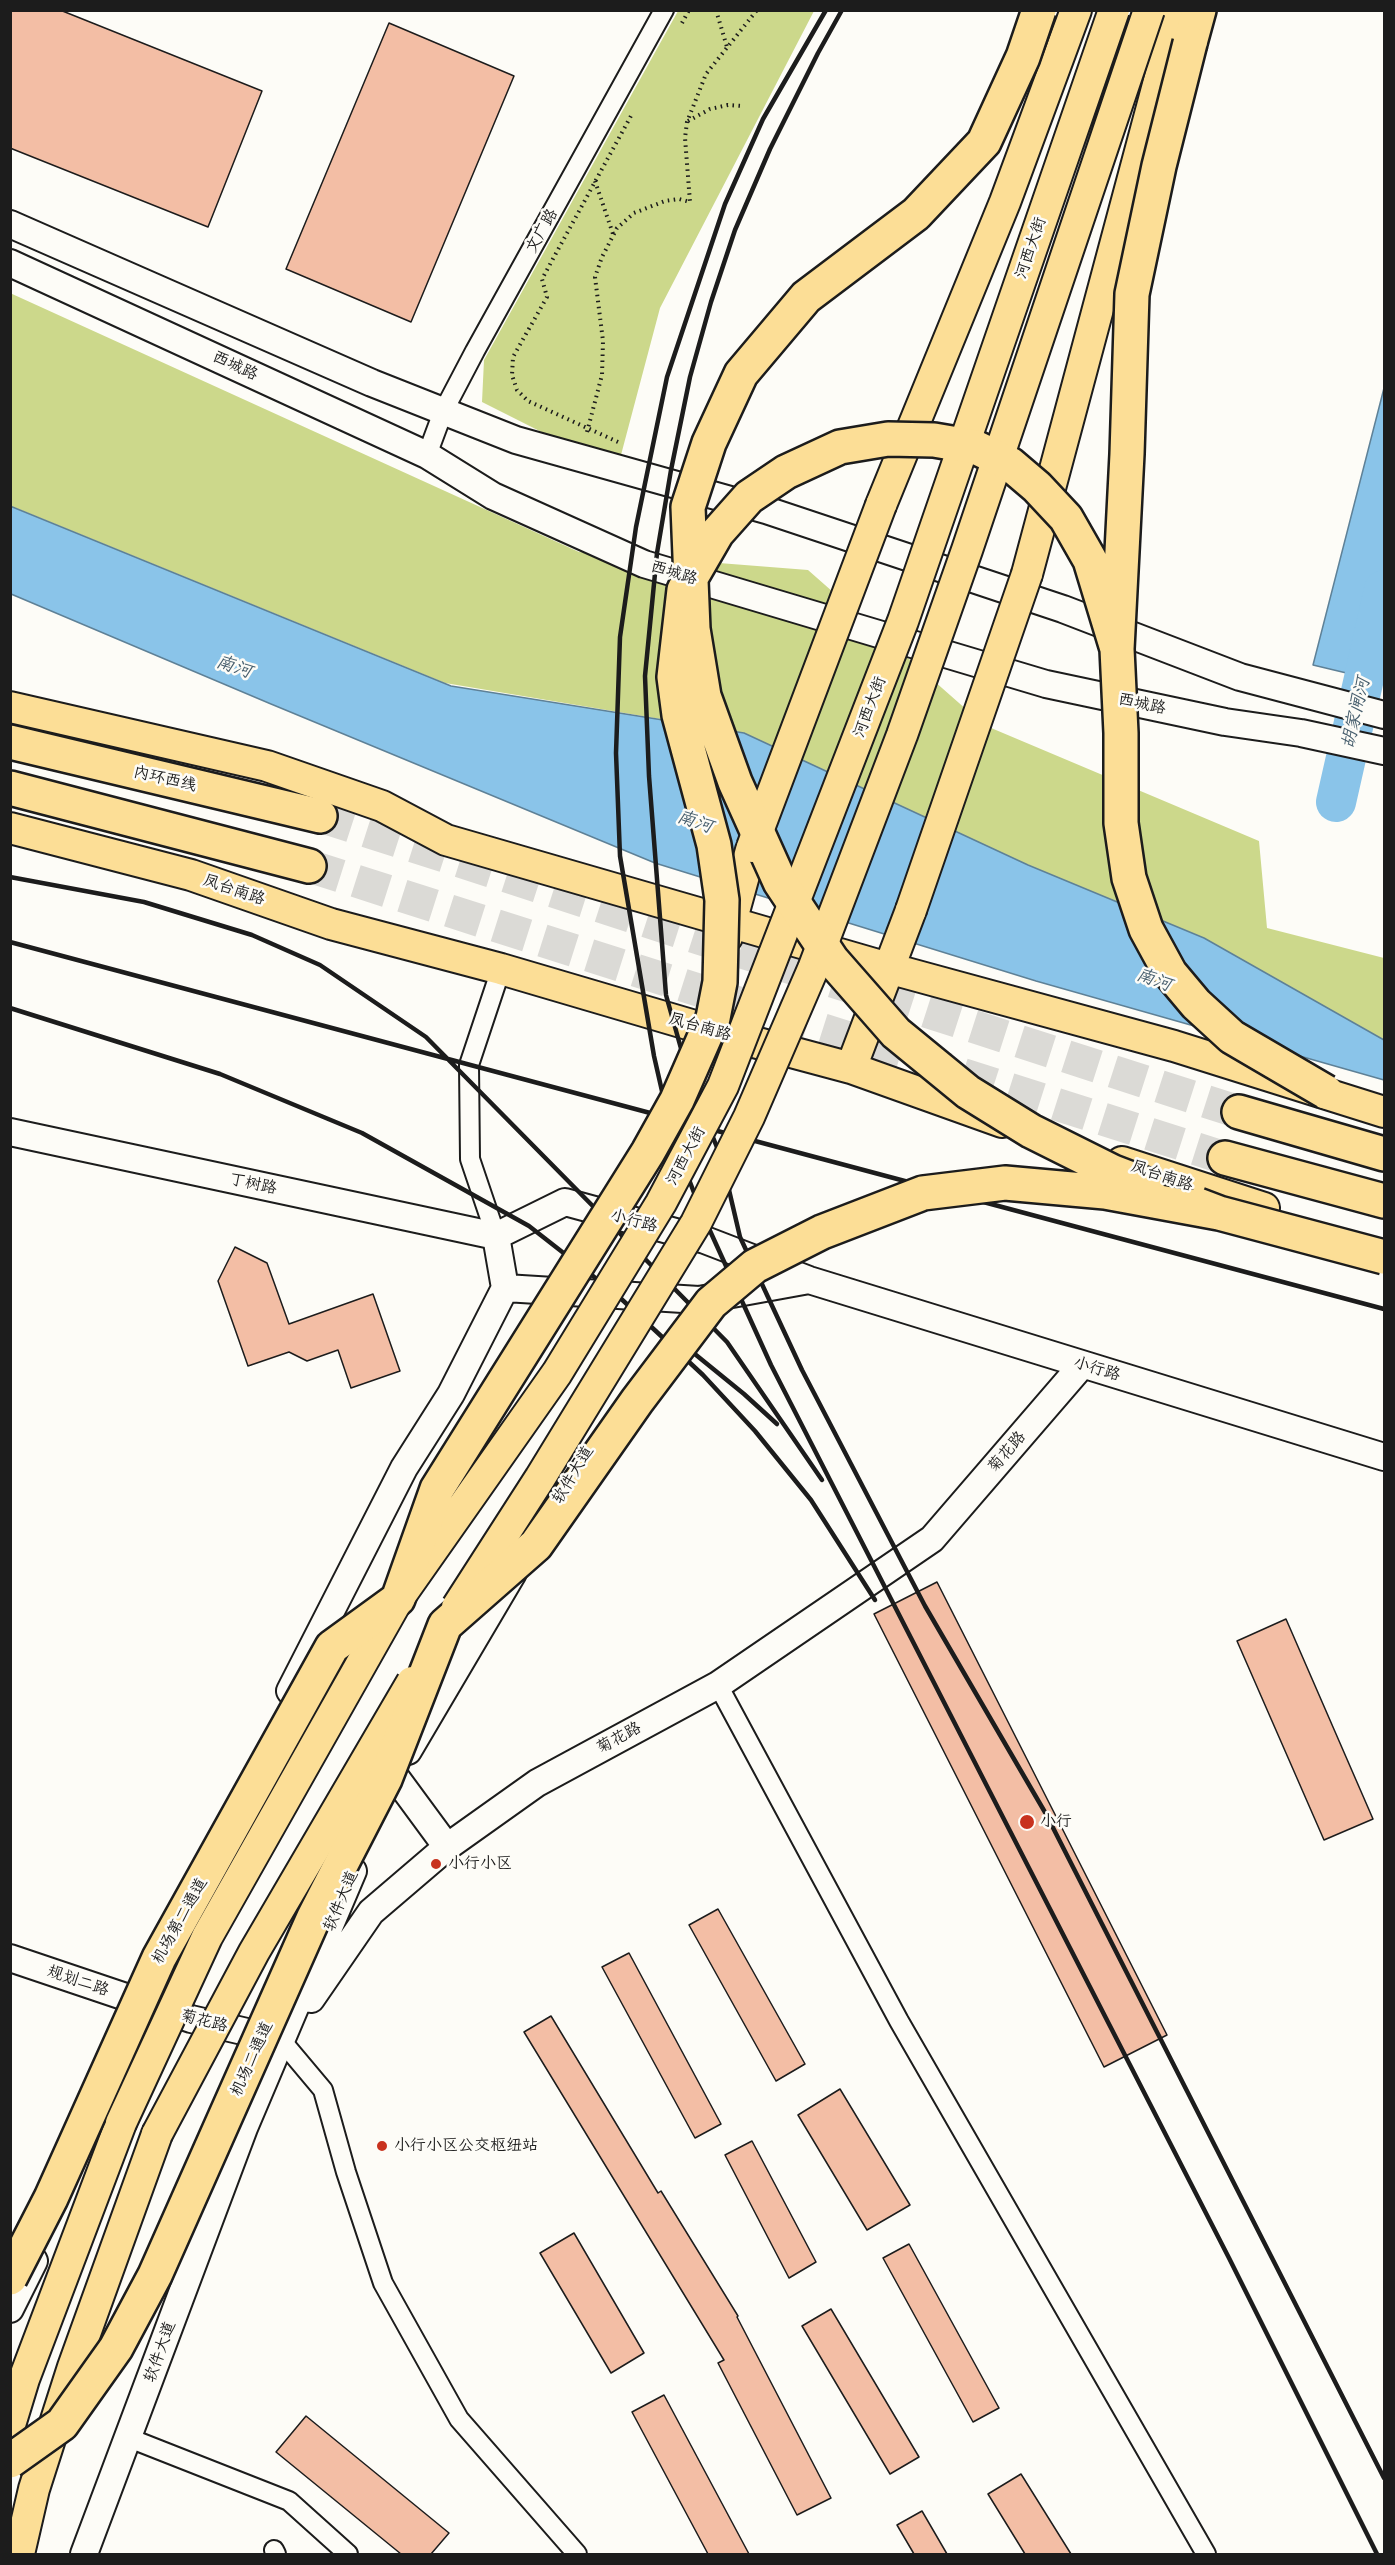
<!DOCTYPE html>
<html>
<head>
<meta charset="utf-8">
<style>
  body { margin:0 }
  #map { position:relative; width:1395px; height:2565px; overflow:hidden; background:#fdfcf7; font-family:"Playpen Sans",sans-serif }
  canvas { display:block }
  .frame { position:absolute; inset:0; border:12px solid #1c1c1c; pointer-events:none }
</style>
</head>
<body>
<div id="map">
<canvas width="1395" height="2565"></canvas>
<div class="frame"></div>
</div>
<script>
const context = document.querySelector('canvas').getContext('2d');
context.lineJoin = 'round';
function fill(path, color) {
  context.fillStyle = color;
  context.fill(path, 'evenodd');
}
function poly(rows) {
  const path = new Path2D();
  for (const r of rows) {
    path.moveTo(r[0], r[1]);
    for (let i = 2; i < r.length; i += 2) path.lineTo(r[i], r[i + 1]);
  }
  return path;
}
function strokePath(path, color, width, dash) {
  context.strokeStyle = color;
  context.lineWidth = width;
  context.lineCap = dash ? 'butt' : 'round';
  context.setLineDash(dash || []);
  context.stroke(path);
}
function write(font, color, halo, rows, align = 'center') {
  context.font = font + ' "Playpen Sans","LXGW WenKai TC",sans-serif';
  context.lineWidth = 5;
  context.setLineDash([]);
  context.textBaseline = 'middle';
  context.strokeStyle = halo;
  context.fillStyle = color;
  for (const [text, x, y, turn = 0] of rows) {
    context.save();
    context.translate(x, y);
    context.rotate((+turn || 0) * Math.PI / 180);
    context.textAlign = isNaN(turn) ? turn : align;
    if (halo) context.strokeText(text, 0, 0);
    context.fillText(text, 0, 0);
    context.restore();
  }
}
fill(poly([
  [678,11,814,11,660,308,617,470,482,402,484,360],
  [10,293,579,552,808,570,984,725,1259,841,1267,928,1384,958,1384,1040,1204,938,1028,865,744,733,445,683,11,506]
]), '#ccd88b');
const water = poly([
  [1384,388,1384,682,1313,665,1384,388],
  [10,506,451,686,744,733,1028,865,1204,938,1384,1040,1384,1080,1036,981,655,863,271,704,11,594,10,506]
]);
fill(water, '#8ac4e9');
strokePath(water, '#5e8197', 1.5);
strokePath(poly([
  [1336,802,1384,590]
]), '#8ac4e9', 40);
const building = poly([
  [10,10,60,10,262,91,208,227,10,148,10,10],
  [389,23,514,76,411,322,286,269,389,23],
  [235,1247,267,1263,289,1324,373,1294,400,1371,351,1388,338,1350,307,1361,289,1352,248,1366,218,1281,235,1247],
  [937,1582,1167,2035,1104,2067,874,1614,937,1582],
  [1286,1619,1373,1819,1324,1840,1237,1641,1286,1619],
  [718,1909,805,2064,776,2081,689,1925,718,1909],
  [629,1953,721,2124,695,2138,602,1967,629,1953],
  [551,2016,658,2193,661,2191,738,2316,737,2317,831,2498,797,2515,718,2363,724,2360,524,2032,551,2016],
  [840,2089,910,2205,867,2230,798,2115,840,2089],
  [752,2141,816,2262,789,2278,725,2155,752,2141],
  [574,2233,644,2353,611,2373,540,2253,574,2233],
  [909,2244,999,2408,973,2422,883,2258,909,2244],
  [831,2309,919,2457,890,2474,802,2326,831,2309],
  [664,2395,749,2554,708,2554,632,2412,664,2395],
  [306,2416,449,2533,431,2554,401,2554,276,2452,306,2416],
  [1021,2474,1071,2554,1025,2554,988,2494,1021,2474],
  [922,2511,947,2554,914,2554,897,2525,922,2511]
]);
fill(building, '#f3bea5');
strokePath(building, '#1c1c1c', 1.5);
strokePath(poly([
  [320,816,1239,1112],
  [309,866,1225,1158]
]), '#dbdad6', 33, [33, 16]);
const street = poly([
  [427,455,443,412,475,351,664,10],
  [496,1236,470,1159,469,1065,501,969],
  [718,1685,899,2021,1206,2554],
  [281,2040,323,2090,346,2172,383,2283,459,2419,577,2554],
  [129,2438,289,2501,348,2554],
  [274,2550,276,2554]
]);
const secondary = poly([
  [10,224,372,383,516,440,766,510,1063,609,1240,677,1384,715],
  [10,263,427,455,493,496,644,564,1046,684,1225,722,1301,733,1384,751],
  [10,1132,496,1236],
  [496,1236,565,1202,705,1240,809,1280,1384,1457],
  [505,1288,699,1300,809,1280],
  [290,1691,404,1468,451,1394,505,1288,496,1236],
  [408,1751,513,1573],
  [394,1775,447,1847],
  [10,1958,191,2019,277,2039],
  [311,1999,371,1912,447,1847,537,1783,718,1685,932,1539,1082,1365],
  [10,2309,34,2261],
  [84,2554,244,2128,353,1871]
]);
const primary = poly([
  [881,505,1005,202,1076,10],
  [1027,574,1178,10],
  [10,707,267,766,382,806,446,840,888,968,1174,1046,1384,1112],
  [10,828,191,875,331,924,501,969,698,1027,851,1068,1002,1122],
  [727,937,751,850],
  [851,1068,911,910],
  [1122,1162,1264,1208],
  [10,2425,24,2379,121,2123],
  [19,2554,34,2489,73,2367,157,2134]
]);
const highway = poly([
  [1190,43,1199,10],
  [10,742,320,816],
  [10,788,309,866],
  [1239,1112,1384,1154],
  [1225,1158,1384,1201]
]);
strokePath(street, '#1c1c1c', 22);
strokePath(secondary, '#1c1c1c', 30);
strokePath(primary, '#1c1c1c', 34);
strokePath(highway, '#1c1c1c', 38);
strokePath(poly([
  [716,10,727,47],
  [682,23,689,10],
  [688,121,710,109,728,105,742,106],
  [595,181,613,234],
  [587,432,602,375,603,341,595,277,602,257,617,228,634,213,665,201,679,199,690,202,685,138,687,122,706,74,757,10],
  [618,442,528,401,517,390,512,375,513,357,547,297,542,279,632,114]
]), '#1c1c1c', 4, [1.5, 4.5]);
strokePath(street, '#fdfcf7', 18);
strokePath(secondary, '#fdfcf7', 26);
strokePath(primary, '#fcde96', 30);
strokePath(highway, '#fcde96', 33);
strokePath(poly([
  [826,10,763,119,725,204,667,377,636,527,620,637,616,753,620,856,654,1056,672,1135,701,1211,771,1365,1229,2258,1377,2554],
  [842,10,818,53,770,149,735,230,711,302,690,377,671,470,657,553,645,676,649,776,666,995,689,1077,722,1160,740,1237,802,1370,925,1606,1046,1814,1384,2478],
  [10,877,144,902,252,935,320,965,426,1037,727,1342,822,1480],
  [10,942,1384,1309],
  [10,1008,220,1074,362,1133,529,1226,616,1294,703,1375,755,1431,811,1500,875,1600],
  [669,1333,744,1394,777,1424]
]), '#1c1c1c', 4.5);
const primaryBridge = poly([
  [752,847,881,505],
  [911,910,1027,574],
  [457,1607,540,1478,696,1223,749,1117,813,969,902,735,967,550,1149,10],
  [121,2123,207,1937,398,1599,557,1373,661,1203,723,1086,903,621,1114,10],
  [157,2134,254,1952,412,1682]
]);
const highwayBridge = poly([
  [1039,10,1023,57,984,142,916,214,806,297,741,374,709,443,688,507,693,629,704,696,735,782,780,882,832,960,896,1033,968,1092,1031,1131,1113,1172,1147,1185],
  [1190,43,1159,166,1132,294,1127,454,1117,649,1121,733,1121,823,1129,878,1146,929,1170,973,1196,1004,1232,1037,1326,1092],
  [1198,1205,1219,1213,1384,1257],
  [10,2278,51,2198,159,1958,332,1647,398,1599,437,1489,648,1152,677,1100,713,1018,720,982,722,900,714,845,679,715,674,677,684,590,717,533,749,497,786,472,840,447,888,439,934,440,975,447,1010,464,1037,487,1066,518,1090,560,1117,649],
  [10,2461,62,2424,116,2348,155,2275,314,1917,385,1779,445,1625,536,1545,637,1401,711,1303,755,1266,822,1232,923,1193,1005,1183,1105,1192,1219,1213]
]);
strokePath(primaryBridge, '#1c1c1c', 34, []);
strokePath(highwayBridge, '#1c1c1c', 38, []);
strokePath(primaryBridge, '#fcde96', 30);
strokePath(highwayBridge, '#fcde96', 33);
for (const [x, y, r, color] of [
  [1027,1822,8,"#c8321e"],
  [436,1864,6,"#c8321e"],
  [382,2146,6,"#c8321e"]
]) {
  const dot = new Path2D();
  dot.arc(x, y, r, 0, 2 * Math.PI);
  context.fillStyle = color;
  context.fill(dot);
  strokePath(dot, '#fdfcf7', 2);
}
write('16px', '#1c1c1c', '#fdfcf7', [
  ["文广路",542,231,-61],
  ["河西大街",1031,248,-71],
  ["西城路",235,366,25],
  ["西城路",674,573,17],
  ["西城路",1142,704,12],
  ["河西大街",870,707,-69],
  ["内环西线",165,779,13],
  ["凤台南路",234,890,19],
  ["凤台南路",700,1027,16],
  ["河西大街",686,1156,-62],
  ["凤台南路",1162,1176,19],
  ["丁树路",253,1184,12],
  ["小行路",634,1221,15],
  ["小行路",1097,1369,17],
  ["菊花路",1007,1452,-49],
  ["软件大道",573,1475,-59],
  ["菊花路",619,1738,-28],
  ["软件大道",341,1901,-67],
  ["机场第二通道",180,1921,-61],
  ["规划二路",78,1981,19],
  ["菊花路",204,2021,14],
  ["机场二通道",252,2059,-66],
  ["软件大道",160,2352,-70]
]);
write('16px', '#1c1c1c', '#fdfcf7', [
  ["小行",1040,1822],
  ["小行小区",448,1864],
  ["小行小区公交枢纽站",394,2146]
], 'left');
write('italic 18px', '#485f6e', '#fdfcf7', [
  ["南河",234,667,19],
  ["胡家闸河",1356,713,-77],
  ["南河",695,822,19],
  ["南河",1154,980,20]
]);
</script>
</body>
</html>
